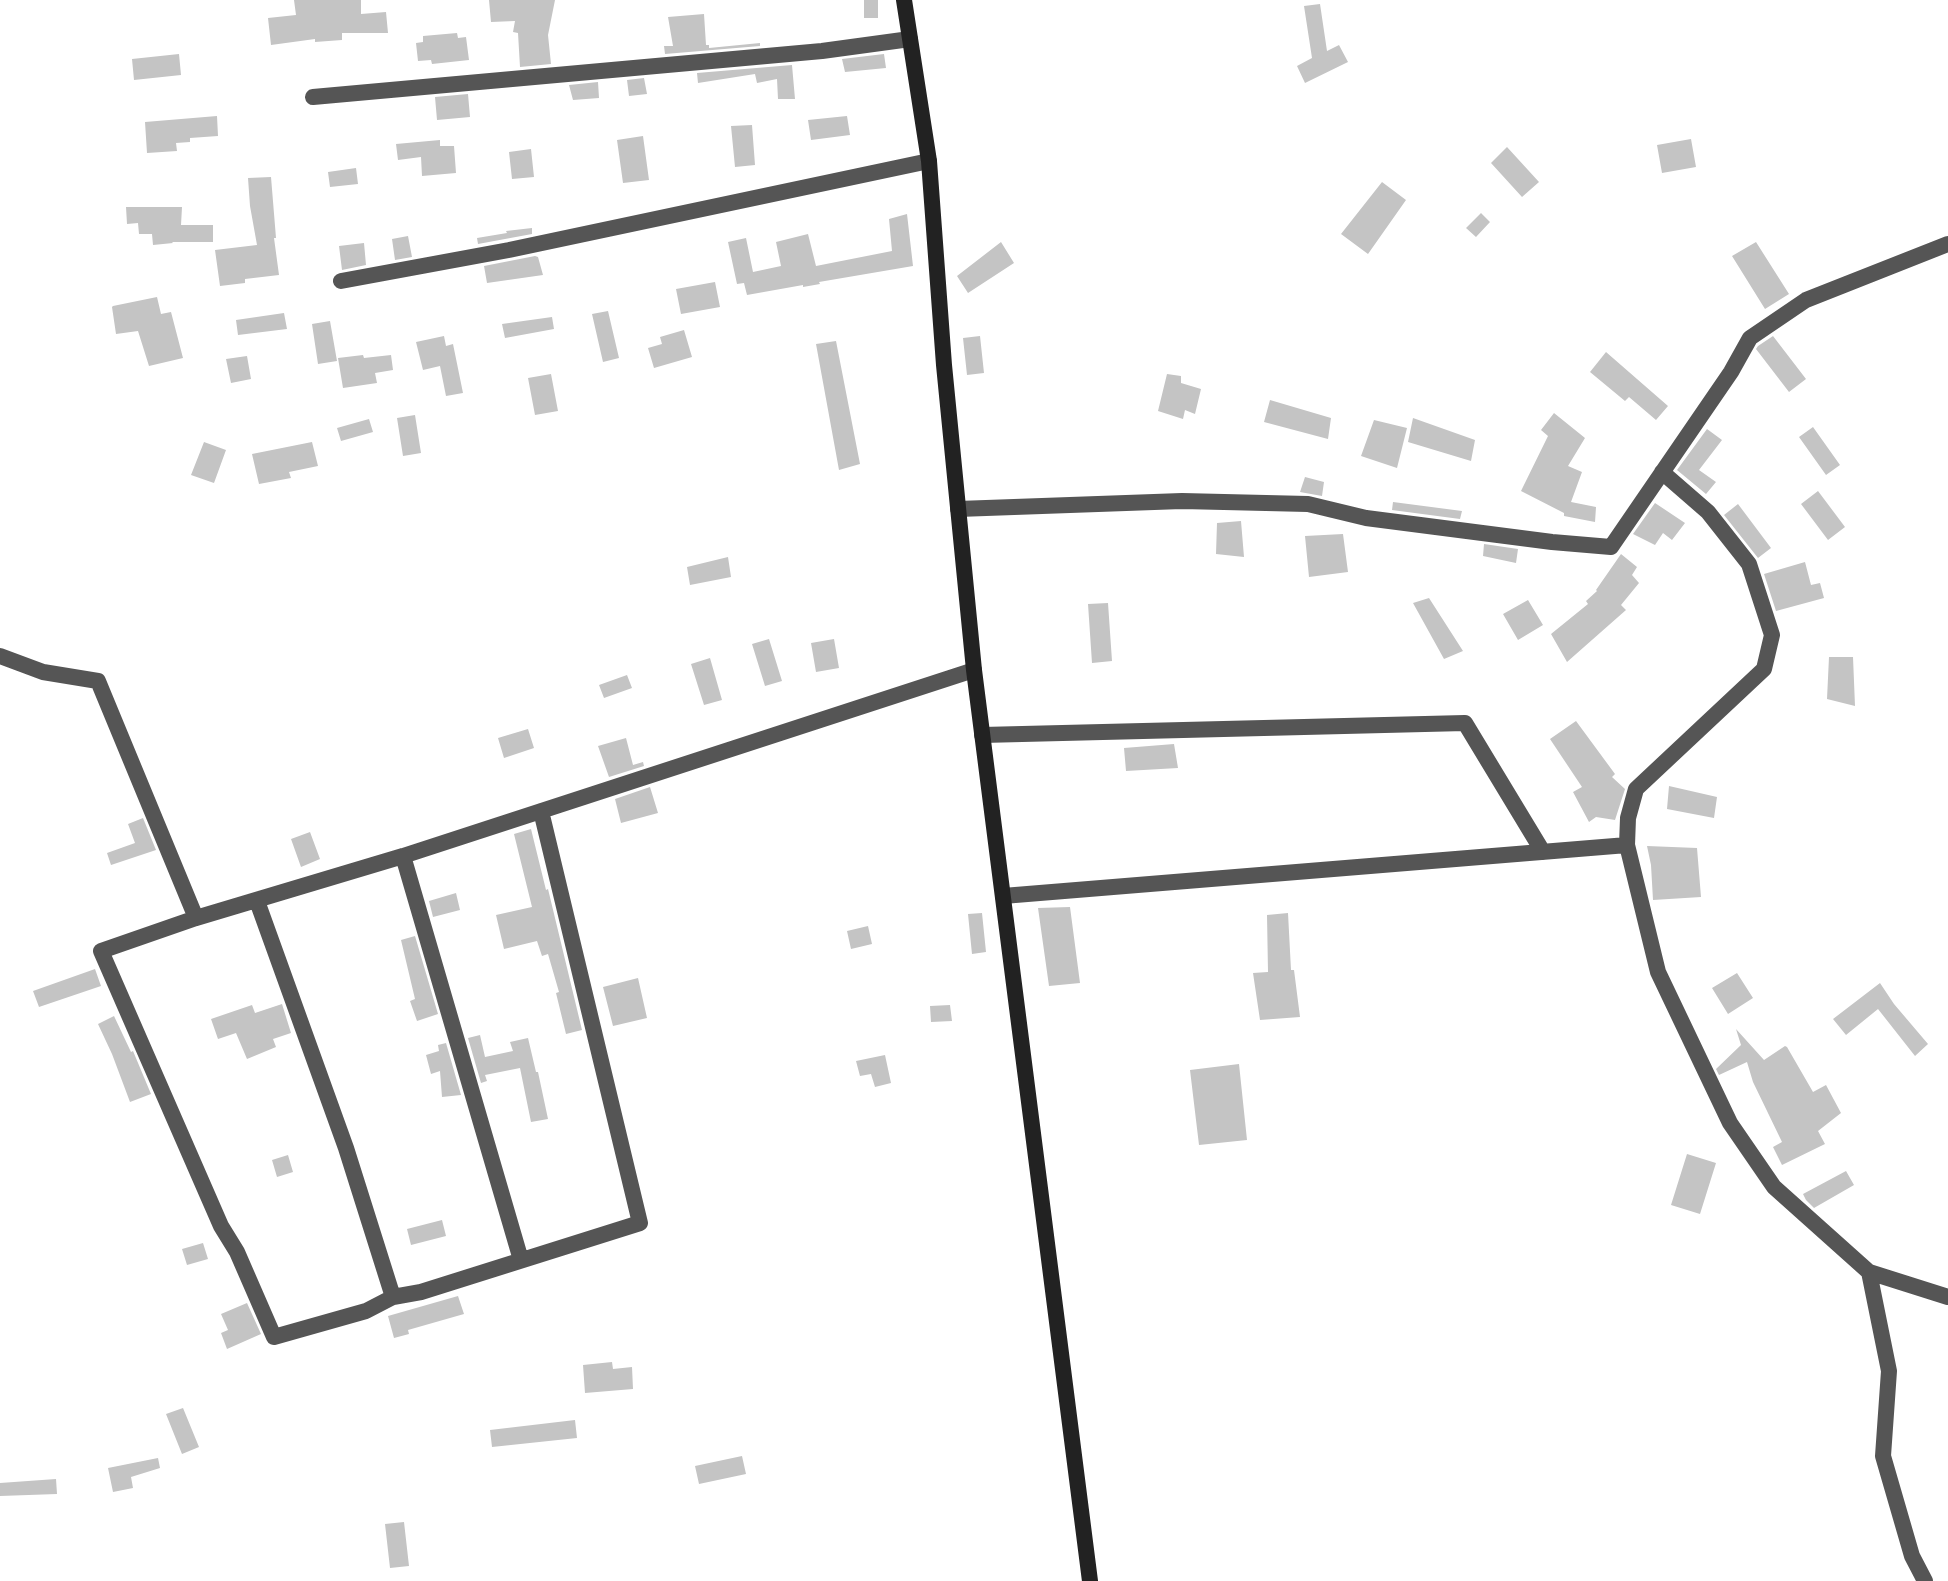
<!DOCTYPE html>
<html>
<head>
<meta charset="utf-8">
<style>
  body { margin:0 }
  canvas { display:block; background:#fff }
</style>
</head>
<body>
<canvas width="1948" height="1581"></canvas>
<script>
const context = document.querySelector('canvas').getContext('2d');
context.lineJoin = 'round';
function fill(path, color) {
  context.fillStyle = color;
  context.fill(path, 'evenodd');
}
function poly(rows) {
  const path = new Path2D();
  for (const r of rows) {
    path.moveTo(r[0], r[1]);
    for (let i = 2; i < r.length; i += 2) path.lineTo(r[i], r[i + 1]);
  }
  return path;
}
function strokePath(path, color, width, dash) {
  context.strokeStyle = color;
  context.lineWidth = width;
  context.lineCap = dash ? 'butt' : 'round';
  context.setLineDash(dash || []);
  context.stroke(path);
}
fill(poly([
  [294,0,361,0,361,14,386,12,388,33,342,33,342,40,315,42,315,39,271,45,268,18,296,15],
  [489,0,555,0,548,35,551,64,520,67,518,33,513,32,515,21,491,22],
  [864,0,878,0,878,18,864,18],
  [1320,4,1327,51,1339,45,1348,62,1305,83,1297,66,1312,58,1304,6],
  [704,14,706,45,709,45,709,48,760,43,760,46,665,54,664,46,673,46,668,17],
  [457,33,458,38,466,37,469,60,432,64,431,60,418,61,416,43,423,42,423,36],
  [179,54,181,75,134,80,132,59],
  [884,54,886,68,845,72,842,59],
  [792,65,795,99,778,99,777,79,757,83,755,74,698,83,697,73],
  [644,78,647,94,629,96,627,80],
  [598,82,599,98,573,100,569,85],
  [468,94,470,117,437,120,435,97],
  [217,116,218,136,190,138,190,142,176,143,177,151,147,153,145,122],
  [847,116,850,135,811,140,808,120],
  [752,125,755,165,735,167,731,126],
  [643,136,649,180,623,183,617,140],
  [1691,139,1696,167,1662,173,1657,145],
  [440,140,440,146,454,146,456,173,422,176,421,157,398,160,396,144],
  [1507,147,1539,182,1522,197,1491,163],
  [531,149,534,177,512,179,509,152],
  [356,168,358,184,330,187,328,172],
  [271,177,276,238,274,238,279,275,245,279,245,283,220,286,215,250,257,245,250,206,248,178],
  [1382,182,1406,200,1368,254,1341,234],
  [126,207,182,207,181,225,213,225,213,242,172,242,173,243,153,245,152,234,139,234,138,223,127,224],
  [1481,213,1490,222,1476,237,1466,228],
  [907,214,913,266,819,282,820,284,803,287,803,285,747,295,744,283,737,284,728,242,746,238,753,272,781,266,776,242,808,234,816,266,892,251,889,219],
  [532,228,532,234,478,244,477,238,507,233,506,231],
  [408,236,412,257,395,260,392,239],
  [1001,242,1014,263,968,293,957,276],
  [1756,242,1789,294,1765,309,1732,256],
  [364,243,366,265,342,270,339,246],
  [535,256,538,257,543,275,487,283,484,266],
  [715,282,720,307,681,314,676,289],
  [157,297,161,314,171,312,183,358,149,366,138,331,116,334,112,307,113,306],
  [608,311,619,358,603,362,592,314],
  [284,313,287,329,238,335,236,320],
  [552,317,554,329,505,338,502,324],
  [330,321,337,361,318,364,312,324],
  [684,330,692,357,654,368,648,348,662,344,660,337],
  [444,336,446,346,453,344,463,393,446,396,440,366,423,370,416,342],
  [980,336,984,373,967,375,963,338],
  [1773,336,1806,379,1789,392,1756,349,1758,346],
  [836,341,860,464,839,470,816,344],
  [1606,352,1668,406,1656,420,1629,397,1625,401,1590,372],
  [363,355,364,358,391,355,393,370,375,373,377,383,343,388,338,358],
  [247,356,251,379,231,383,226,359],
  [551,374,558,411,535,415,528,378],
  [1167,374,1181,376,1181,383,1201,389,1195,414,1185,410,1183,419,1158,411],
  [1270,400,1331,418,1328,439,1264,422],
  [1554,413,1585,438,1568,466,1582,472,1571,502,1596,507,1595,522,1564,516,1564,513,1521,491,1548,436,1541,430],
  [415,415,421,453,403,456,397,418],
  [1413,418,1475,440,1471,461,1408,442],
  [369,419,373,432,341,441,337,428],
  [1374,420,1407,428,1397,468,1361,456],
  [1813,427,1840,465,1826,475,1799,437],
  [1707,429,1722,440,1699,470,1716,482,1706,494,1677,470],
  [204,442,226,450,214,483,191,475],
  [312,442,318,466,289,472,291,478,259,484,252,454],
  [1305,477,1324,482,1322,496,1300,492],
  [1818,491,1845,527,1828,540,1801,504],
  [1393,502,1462,511,1460,519,1392,510],
  [1655,503,1685,523,1672,540,1663,533,1655,545,1633,534],
  [1738,504,1771,548,1758,558,1724,515],
  [1241,521,1244,557,1216,554,1217,523],
  [1343,534,1348,572,1309,577,1305,536],
  [1484,544,1518,549,1516,563,1483,556],
  [1621,554,1637,567,1632,575,1639,583,1621,605,1626,610,1567,662,1551,634,1588,604,1586,601,1597,591,1596,590],
  [728,557,731,577,690,585,687,567],
  [1805,562,1811,585,1820,583,1824,598,1776,611,1764,574],
  [1429,598,1463,651,1444,659,1413,603],
  [1528,600,1543,625,1518,640,1503,614],
  [1108,603,1112,661,1092,663,1088,604],
  [769,639,782,681,765,686,752,644],
  [834,639,839,668,816,672,811,643],
  [1829,657,1853,657,1855,706,1827,699],
  [710,658,722,700,704,705,691,664],
  [627,675,632,688,604,698,599,685],
  [1576,721,1615,774,1612,777,1625,789,1615,820,1596,817,1589,822,1573,792,1582,787,1550,739],
  [528,729,534,748,504,758,498,738],
  [626,738,633,765,643,762,644,766,609,777,598,746],
  [1174,744,1178,768,1126,771,1124,748],
  [1669,786,1717,797,1714,818,1667,809],
  [650,787,658,813,621,823,615,799],
  [143,818,156,850,111,865,107,853,135,843,128,824],
  [531,829,546,890,548,889,582,1030,566,1034,556,993,559,992,548,954,542,956,537,941,504,949,496,915,532,907,514,834],
  [310,832,320,859,301,867,291,839],
  [1647,846,1697,848,1701,897,1653,900,1651,865],
  [456,893,460,910,433,917,429,901],
  [1070,907,1080,983,1049,986,1038,908],
  [982,913,986,952,972,954,968,914],
  [1288,913,1291,970,1294,970,1300,1017,1260,1020,1253,973,1268,972,1267,915],
  [868,926,872,944,851,949,847,931],
  [415,936,438,1014,417,1021,410,1001,415,999,401,940],
  [95,969,101,986,39,1007,33,991],
  [1737,973,1753,998,1728,1014,1712,988],
  [638,978,647,1018,613,1026,603,987],
  [1880,983,1894,1004,1928,1044,1915,1056,1878,1009,1846,1035,1833,1019],
  [282,1004,291,1033,273,1039,276,1047,247,1059,236,1033,218,1039,211,1019,252,1005,255,1013],
  [950,1005,952,1021,931,1022,930,1006],
  [114,1016,131,1052,133,1051,151,1094,130,1102,112,1054,98,1024],
  [1736,1029,1764,1060,1785,1046,1787,1047,1813,1092,1826,1085,1841,1113,1818,1131,1825,1144,1782,1165,1773,1147,1782,1142,1753,1082,1747,1062,1719,1075,1716,1069,1741,1045],
  [480,1035,485,1057,513,1051,510,1042,528,1038,536,1072,538,1072,548,1119,531,1122,520,1068,485,1075,487,1081,481,1083,468,1038],
  [446,1043,461,1095,442,1097,440,1071,431,1074,426,1055,439,1051,438,1045],
  [885,1055,891,1083,875,1087,871,1074,860,1076,856,1061],
  [1239,1064,1247,1140,1199,1145,1190,1070],
  [1687,1154,1716,1163,1700,1214,1671,1205],
  [288,1155,293,1172,277,1177,272,1160],
  [1846,1171,1854,1185,1814,1208,1806,1200,1803,1194],
  [442,1220,446,1236,411,1245,407,1229],
  [203,1243,208,1259,187,1265,182,1249],
  [458,1296,464,1314,408,1330,409,1334,394,1338,388,1316],
  [247,1303,261,1334,227,1349,221,1333,228,1330,221,1314],
  [612,1362,613,1369,632,1367,633,1389,585,1393,583,1365],
  [183,1408,199,1447,182,1454,166,1414],
  [575,1420,577,1438,492,1447,490,1430],
  [742,1456,746,1474,699,1484,695,1466],
  [158,1458,160,1468,131,1477,133,1488,113,1492,108,1468],
  [56,1479,57,1494,0,1496,0,1483],
  [404,1522,409,1566,390,1568,385,1524]
]), '#c4c4c4');
strokePath(poly([
  [313,97,822,51,910,39],
  [341,281,509,250,929,161],
  [1662,472,1708,512,1749,564,1772,635,1764,669,1636,789,1628,818,1627,845,1658,972,1730,1123,1774,1187,1869,1272,1889,1371,1883,1456,1912,1556,1925,1581],
  [958,509,1182,501,1308,504,1366,518,1552,542,1611,547,1731,372,1750,338,1806,300,1948,244],
  [0,656,43,672,98,681,196,918],
  [982,735,1465,723,1543,852],
  [541,811,640,1223,421,1292,393,1297,366,1311,274,1337,237,1252,221,1226,101,951,196,918,403,856,974,670],
  [403,856,521,1260],
  [1003,896,1627,845],
  [257,901,346,1148,393,1297],
  [1869,1272,1948,1297]
]), '#555', 16);
strokePath(poly([
  [904,0,929,161,944,365,974,670,1090,1581]
]), '#222', 16);
</script>
</body>
</html>
